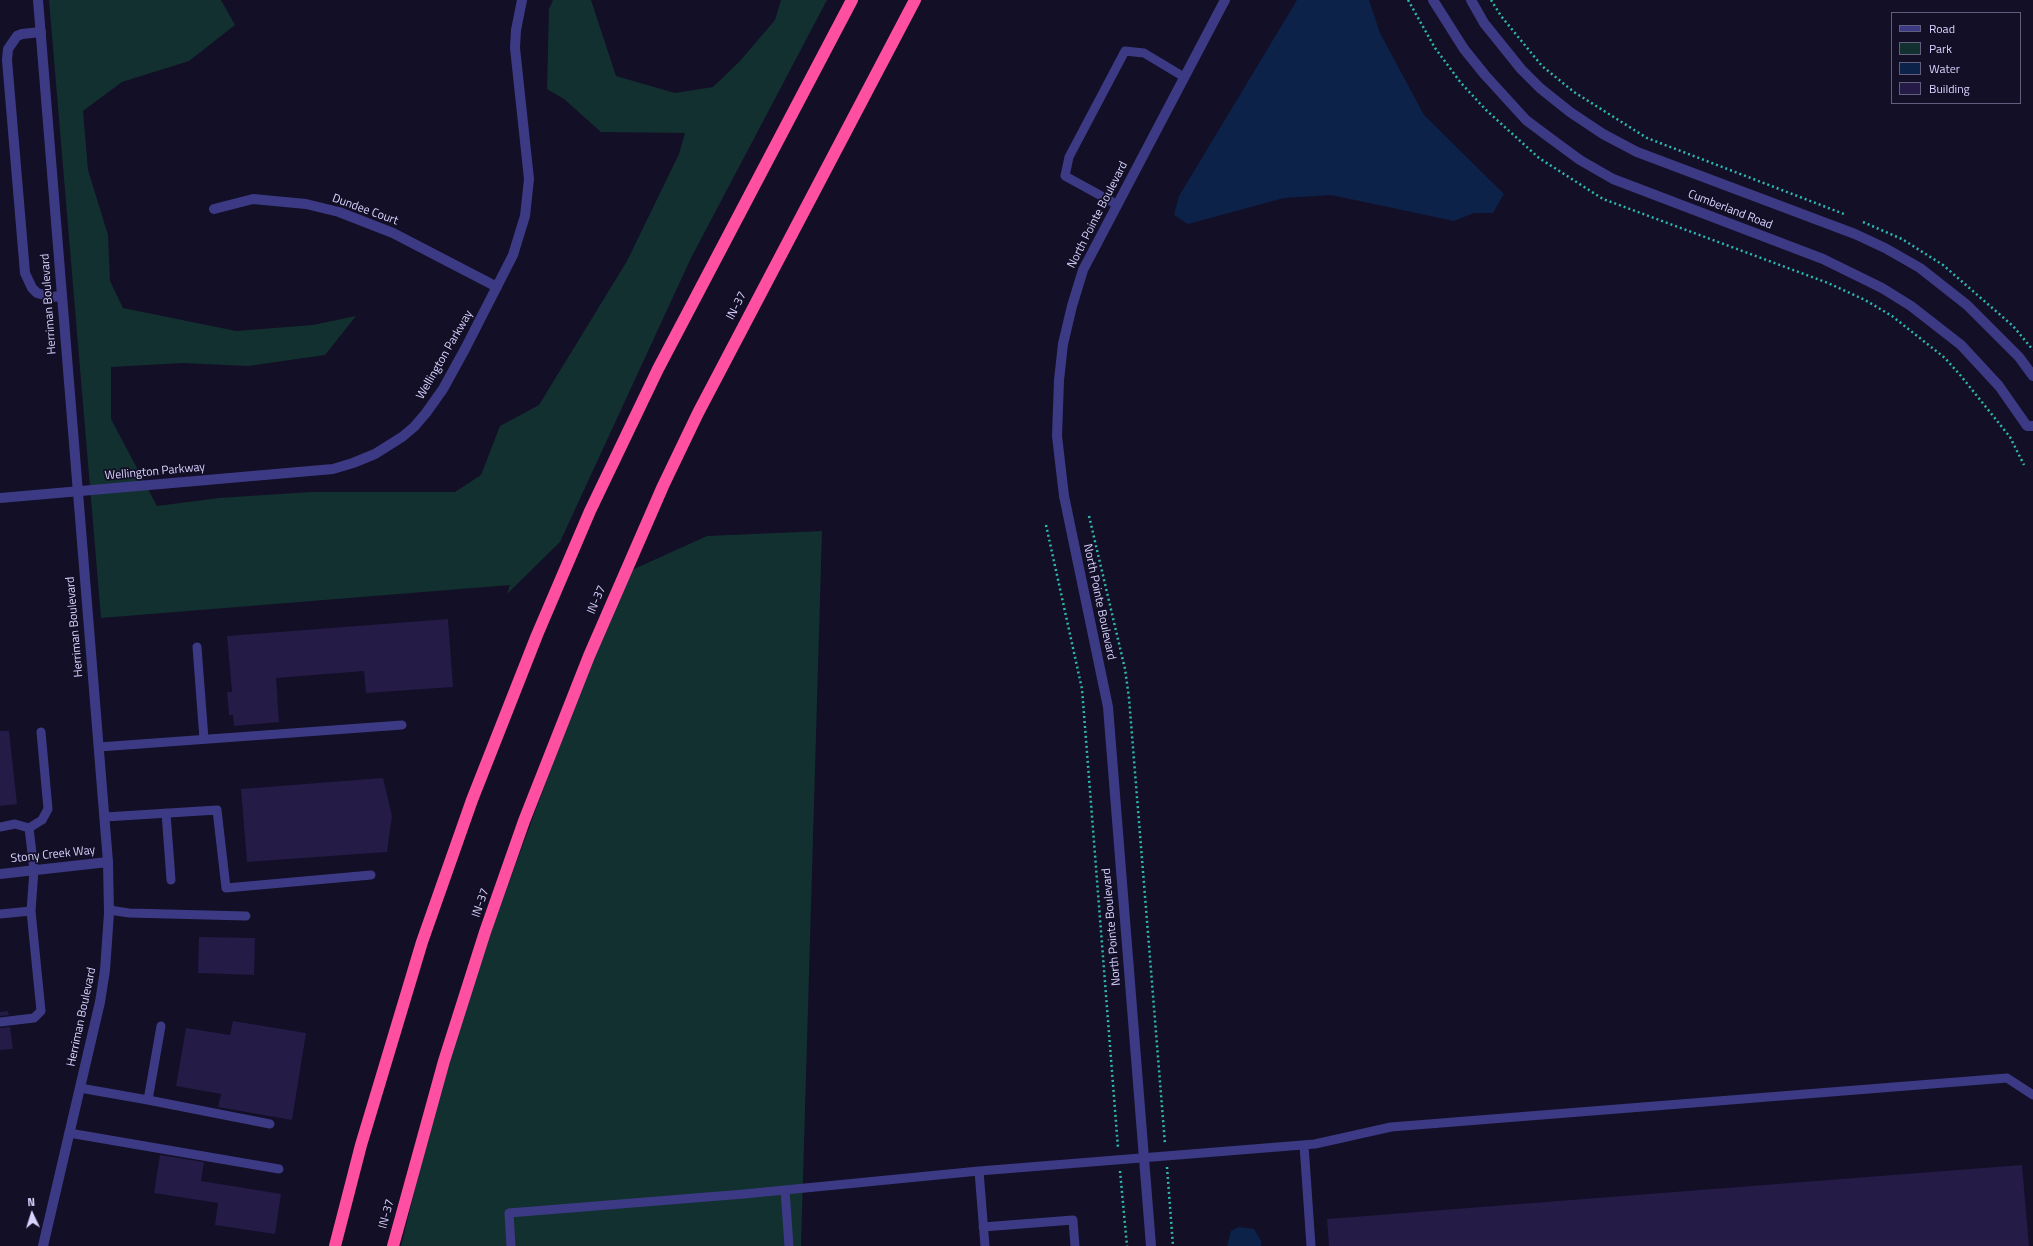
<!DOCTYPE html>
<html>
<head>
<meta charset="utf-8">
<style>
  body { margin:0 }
  #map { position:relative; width:2033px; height:1246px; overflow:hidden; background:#130f26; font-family:"Titillium Web",sans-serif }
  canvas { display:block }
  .legend { position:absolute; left:1891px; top:12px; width:130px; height:92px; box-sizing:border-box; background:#130f26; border:1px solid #625e7d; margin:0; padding:5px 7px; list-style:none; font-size:12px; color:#d9d4ff }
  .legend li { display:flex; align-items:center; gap:8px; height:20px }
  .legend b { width:20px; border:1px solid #625e7d }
  .north { position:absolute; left:12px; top:1194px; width:40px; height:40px; -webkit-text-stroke:3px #130f26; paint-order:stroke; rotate:356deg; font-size:11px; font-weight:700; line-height:16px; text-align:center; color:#d9d4ff }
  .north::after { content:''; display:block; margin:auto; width:14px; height:18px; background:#d9d4ff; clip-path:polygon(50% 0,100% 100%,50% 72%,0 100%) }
</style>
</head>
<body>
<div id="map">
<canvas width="2033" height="1246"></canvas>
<ul class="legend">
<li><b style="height:5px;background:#3d3a85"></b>Road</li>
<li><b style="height:11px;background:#12302f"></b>Park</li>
<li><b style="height:11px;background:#0c2248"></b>Water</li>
<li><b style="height:11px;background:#241b47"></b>Building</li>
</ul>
<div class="north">N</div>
</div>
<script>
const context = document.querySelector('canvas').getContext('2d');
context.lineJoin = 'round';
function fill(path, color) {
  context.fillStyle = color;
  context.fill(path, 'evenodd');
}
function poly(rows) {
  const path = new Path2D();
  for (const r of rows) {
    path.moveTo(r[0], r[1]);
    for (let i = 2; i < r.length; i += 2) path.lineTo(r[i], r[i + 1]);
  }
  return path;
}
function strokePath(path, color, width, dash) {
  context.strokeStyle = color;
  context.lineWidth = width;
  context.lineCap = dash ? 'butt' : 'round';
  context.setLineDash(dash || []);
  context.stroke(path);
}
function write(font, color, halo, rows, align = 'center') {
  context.font = font + ' "Titillium Web",sans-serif';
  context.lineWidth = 3.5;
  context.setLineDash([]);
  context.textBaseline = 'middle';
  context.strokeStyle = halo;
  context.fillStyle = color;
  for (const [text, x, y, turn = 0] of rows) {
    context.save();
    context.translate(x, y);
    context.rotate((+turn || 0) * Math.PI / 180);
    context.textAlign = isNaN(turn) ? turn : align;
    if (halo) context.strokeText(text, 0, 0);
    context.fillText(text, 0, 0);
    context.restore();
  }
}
fill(poly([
  [49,0,221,0,235,25,189,61,122,82,83,111,88,170,108,235,110,281,123,308,236,331,313,325,356,316,325,355,248,366,183,363,111,367,111,419,157,506,219,498,311,492,455,492,481,475,500,426,539,405,627,261,679,154,685,133,601,132,564,99,547,89,549,9,553,0,591,0,616,76,675,93,713,87,740,61,775,20,781,0,827,0,691,258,560,542,507,594,510,585,101,618],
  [822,531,801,1246,401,1246,454,1031,623,574,707,536]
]), '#12302f');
fill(poly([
  [1297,0,1369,0,1380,33,1424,115,1504,194,1493,213,1474,213,1454,221,1331,195,1284,198,1188,224,1174,215,1179,196],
  [1239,1227,1254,1229,1261,1241,1261,1246,1227,1246,1231,1231]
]), '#0c2248');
fill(poly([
  [448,619,453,687,366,693,364,671,276,678,279,722,234,726,233,715,229,715,227,692,232,692,227,636],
  [0,731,9,731,17,804,0,806],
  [383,778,392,816,387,852,247,862,241,789],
  [199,937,255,938,254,975,198,973],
  [8,1011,9,1015,0,1016,0,1012],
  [233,1021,306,1033,292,1120,218,1107,221,1094,176,1086,186,1028,230,1035],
  [10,1027,13,1049,0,1050,0,1028],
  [160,1155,204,1162,201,1181,281,1194,275,1234,215,1225,218,1203,154,1193],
  [2022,1165,2029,1246,1329,1246,1327,1219]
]), '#241b47');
strokePath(poly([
  [1408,0,1435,48,1461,83,1486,110,1539,158,1603,199,1828,283,1865,300,1892,316,1945,358,1961,376,2010,437,2024,465],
  [1491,0,1501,16,1542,66,1574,92,1647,138,1844,214],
  [1863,222,1902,239,1943,265,2013,326,2033,350],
  [1089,516,1125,669,1129,698,1165,1144],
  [1046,525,1082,689,1118,1148],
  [1167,1167,1173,1246],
  [1120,1171,1127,1246]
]), '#2fb8b0', 2.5, [2, 3]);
strokePath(poly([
  [1116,204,1065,176,1069,157,1125,51,1144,53,1184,77],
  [197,647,204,739],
  [99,747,402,725],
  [166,813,171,880],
  [105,817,217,810,226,888,371,875],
  [0,827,15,824,29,828],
  [109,910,129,913,246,916],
  [0,914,31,911],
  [0,1022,34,1018,41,1011,31,911,34,870,29,828,42,820,48,809,41,732],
  [80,1088,148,1100,161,1026],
  [148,1100,270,1124],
  [69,1133,279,1169],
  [1304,1145,1311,1246],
  [979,1171,985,1246],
  [785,1190,789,1246],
  [983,1227,1073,1220,1075,1246],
  [511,1246,509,1213,744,1194,979,1171,1315,1144,1391,1127,2007,1078,2033,1095]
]), '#3d3a85', 9);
strokePath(poly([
  [41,32,22,34,17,36,8,49,7,60,25,273,32,288,37,293,52,297,62,296],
  [214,209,253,199,306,204,339,212,393,233,497,287],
  [0,498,333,469,353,463,375,454,402,437,414,427,426,413,443,389,465,349,513,255,525,216,529,179,515,48,516,30,522,0],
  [0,874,108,862],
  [1151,1246,1108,707,1064,496,1057,436,1059,380,1063,344,1072,306,1083,270,1225,0]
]), '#3d3a85', 10);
strokePath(poly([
  [38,0,108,862,109,913,105,970,100,1002,43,1246],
  [1433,0,1464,49,1485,75,1526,120,1550,138,1580,160,1613,179,1823,259,1882,288,1911,306,1961,345,1999,386,2027,426,2033,426],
  [1471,0,1484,23,1521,69,1540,88,1570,112,1603,134,1637,152,1855,234,1885,248,1920,268,1967,305,2019,357,2033,376]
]), '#3d3a85', 10);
strokePath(poly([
  [335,1246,361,1145,422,942,472,800,537,635,590,511,658,369,852,0],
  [393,1246,444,1061,485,932,524,821,589,656,663,486,698,413,915,0]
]), '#ff4fa3', 12);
write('12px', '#d9d4ff', '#130f26', [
  ["Dundee Court",365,210,20],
  ["Cumberland Road",1730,210,21],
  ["North Pointe Boulevard",1098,215,-63],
  ["Herriman Boulevard",49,304,-94],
  ["IN-37",737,306,-63],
  ["Wellington Parkway",445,355,-60],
  ["Wellington Parkway",155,472,-5],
  ["IN-37",597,600,-67],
  ["North Pointe Boulevard",1099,602,78],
  ["Herriman Boulevard",75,627,-95],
  ["Stony Creek Way",53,855,-6],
  ["IN-37",481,903,-71],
  ["North Pointe Boulevard",1112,927,-95],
  ["Herriman Boulevard",82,1017,-78],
  ["IN-37",387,1214,-75]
]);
</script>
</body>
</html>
